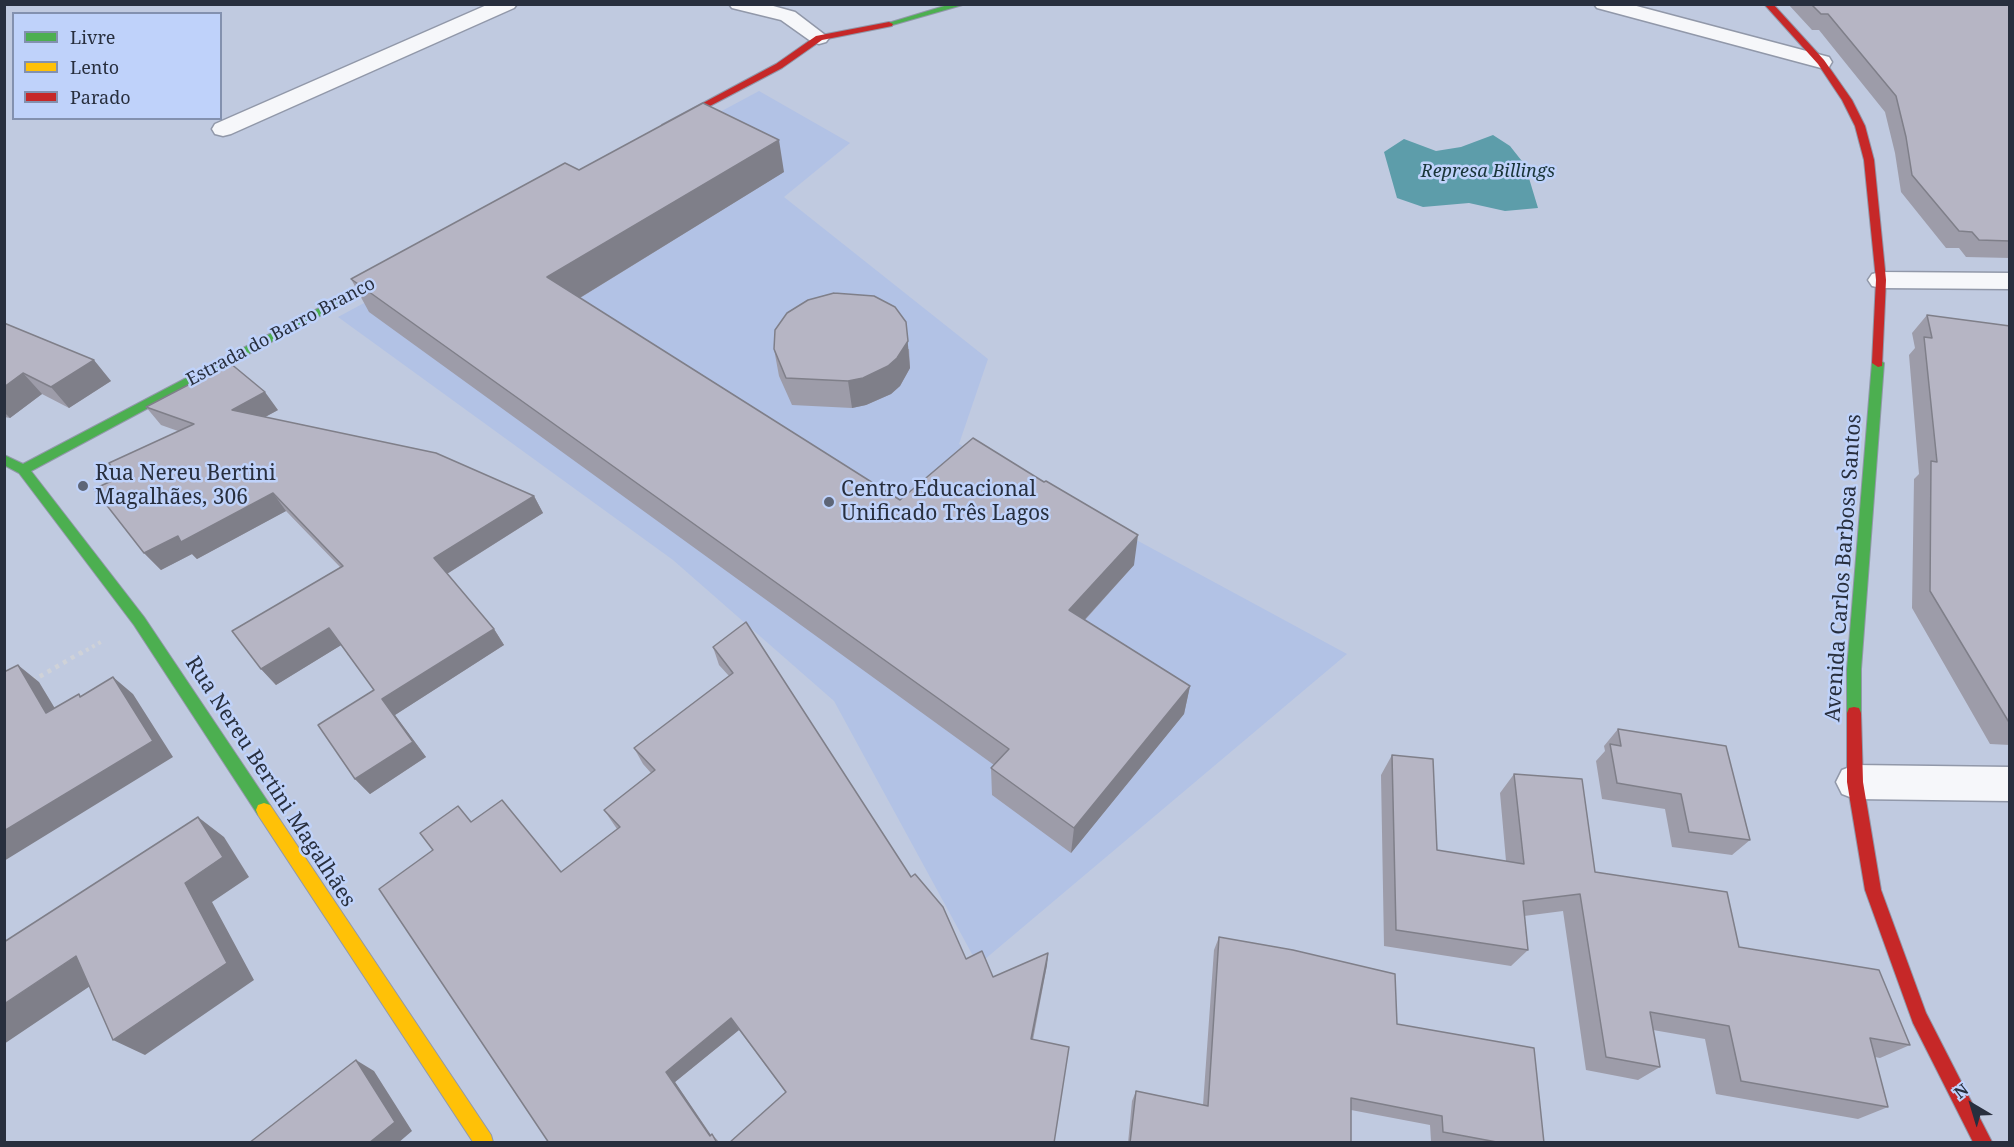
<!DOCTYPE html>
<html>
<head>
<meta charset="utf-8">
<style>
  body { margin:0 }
  #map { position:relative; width:2014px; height:1147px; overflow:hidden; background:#c0cae0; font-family:"Noto Serif",serif }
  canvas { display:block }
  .frame { position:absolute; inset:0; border:6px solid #282f3e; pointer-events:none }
  .legend { position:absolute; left:12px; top:12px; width:210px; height:108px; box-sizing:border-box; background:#bfd2fa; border:2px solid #8391af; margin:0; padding:8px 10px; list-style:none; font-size:18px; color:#282f3e }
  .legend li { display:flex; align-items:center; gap:12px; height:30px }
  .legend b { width:30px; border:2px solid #8391af }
  .north { position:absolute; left:1942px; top:1075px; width:60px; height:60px; -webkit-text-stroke:4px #bfd2fa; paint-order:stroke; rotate:322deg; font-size:16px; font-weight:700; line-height:24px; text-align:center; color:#282f3e }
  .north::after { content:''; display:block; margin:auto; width:21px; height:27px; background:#282f3e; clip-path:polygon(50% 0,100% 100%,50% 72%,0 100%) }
</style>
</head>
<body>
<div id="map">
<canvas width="2014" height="1147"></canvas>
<div class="frame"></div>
<ul class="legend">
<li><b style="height:8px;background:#4caf50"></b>Livre</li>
<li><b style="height:8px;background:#ffc107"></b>Lento</li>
<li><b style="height:8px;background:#c62828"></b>Parado</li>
</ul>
<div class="north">N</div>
</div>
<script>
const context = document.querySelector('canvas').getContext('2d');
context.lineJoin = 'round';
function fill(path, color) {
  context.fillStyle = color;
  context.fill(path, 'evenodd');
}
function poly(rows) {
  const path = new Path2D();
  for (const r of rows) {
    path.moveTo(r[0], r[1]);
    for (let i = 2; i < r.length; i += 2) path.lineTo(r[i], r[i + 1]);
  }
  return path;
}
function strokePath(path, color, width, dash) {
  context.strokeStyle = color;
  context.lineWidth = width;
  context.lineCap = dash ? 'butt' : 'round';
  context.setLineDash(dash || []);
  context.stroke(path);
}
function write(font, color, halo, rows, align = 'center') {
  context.font = font + ' "Noto Serif",serif';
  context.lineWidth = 5;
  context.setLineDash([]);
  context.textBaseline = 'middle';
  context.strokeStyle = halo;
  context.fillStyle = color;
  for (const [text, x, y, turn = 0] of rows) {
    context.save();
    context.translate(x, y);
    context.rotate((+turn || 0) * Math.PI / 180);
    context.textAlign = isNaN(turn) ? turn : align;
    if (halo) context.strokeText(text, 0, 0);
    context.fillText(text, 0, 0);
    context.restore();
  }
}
fill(poly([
  [759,91,850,143,784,197,988,359,959,444,1347,654,978,965,834,701,673,560,338,317]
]), '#b2c2e5');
fill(poly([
  [1493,135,1510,146,1525,165,1538,208,1505,211,1469,203,1423,207,1397,198,1384,152,1404,139,1436,151,1461,147]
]), '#5d9daa');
const street = poly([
  [489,4,517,4,514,8,231,134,223,136,215,134,212,129,215,124,489,4],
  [729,4,766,4,795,12,829,38,826,42,819,44,812,42,781,20,732,8,729,4],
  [1594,4,1629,4,1829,57,1832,62,1829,67,1821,68,1597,8,1594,4],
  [1881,272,2010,273,2010,289,1881,288,1872,286,1868,280,1872,274,1881,272],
  [1855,765,2010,767,2010,801,1855,799,1842,794,1836,782,1842,770,1855,765]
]);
const fast = poly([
  [951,4,966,4,889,26,885,24,951,4],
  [397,267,402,270,401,272,31,471,144,617,270,805,272,810,270,815,264,817,258,815,134,625,19,473,4,465,4,455,23,464,397,267],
  [1878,359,1884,363,1861,669,1861,713,1859,718,1854,719,1849,718,1847,713,1847,669,1872,363,1878,359]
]);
const slow = poly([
  [264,803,270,805,491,1135,493,1142,473,1142,258,815,256,810,258,805,264,803]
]);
const jam = poly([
  [1764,4,1773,4,1824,60,1852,100,1865,126,1874,160,1886,280,1882,366,1878,367,1872,363,1876,280,1864,160,1855,126,1842,100,1818,64,1764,4],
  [889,22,893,24,892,26,822,40,782,68,670,127,662,125,776,64,816,36,889,22],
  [1854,707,1859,708,1861,713,1863,782,1881,890,1926,1013,1992,1142,1973,1142,1913,1023,1865,890,1847,782,1847,713,1849,708,1854,707]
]);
strokePath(street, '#9198a9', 3);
strokePath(fast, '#9198a9', 2);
strokePath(slow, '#9198a9', 2);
strokePath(jam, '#9198a9', 2);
strokePath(poly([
  [80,654,104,640]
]), '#cfd2d8', 4, [3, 4]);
strokePath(poly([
  [32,681,82,652]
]), '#cfd2d8', 4.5, [4, 5]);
fill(street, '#f6f7fa');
fill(fast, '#4caf50');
fill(slow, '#ffc107');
fill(jam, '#c62828');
fill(poly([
  [1788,4,2010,4,2010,258,1966,257,1959,248,1946,248,1901,192,1895,153,1885,112,1819,30,1812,30],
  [784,172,580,298,900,500,1134,565,1085,620,1190,686,1184,714,1071,853,992,795,991,768,994,765,369,312,351,279],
  [1927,315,2010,326,2010,745,1990,744,1912,608,1914,479,1919,474,1909,355,1915,348,1912,333],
  [4,323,111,381,69,408,42,394,10,418,4,417],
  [774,349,909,349,910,368,900,386,891,394,866,405,852,408,792,405,779,376],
  [146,407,278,410,265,417,534,496,543,513,447,574,494,629,504,645,395,715,426,757,370,794,355,779,374,690,341,645,276,685,261,669,340,567,286,511,197,559,192,554,161,570,144,553,118,478,178,431,161,425],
  [713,647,911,877,966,959,993,977,1048,953,1047,965,1033,1040,786,1093,739,1030,675,1082,711,1135,712,1134,720,1143,549,1143,472,822,561,872,617,829,604,810,651,773,643,764,634,748,729,676,719,665],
  [1618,729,1750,840,1732,855,1672,847,1665,809,1602,799,1596,761,1605,751,1604,746],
  [1392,755,1437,850,1506,861,1500,793,1514,774,1595,872,1739,947,1910,1045,1880,1058,1875,1057,1888,1107,1858,1119,1716,1094,1705,1039,1653,1030,1660,1067,1638,1080,1586,1070,1563,911,1524,916,1528,950,1511,966,1384,946,1381,775],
  [1219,937,1397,1024,1544,1143,1440,1143,1431,1141,1430,1125,1351,1110,1351,1143,1128,1143,1132,1101,1136,1091,1203,1105,1214,950]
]), '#9d9ca9');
fill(poly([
  [779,140,784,172,560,310,547,277],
  [906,322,910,368,900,386,891,394,866,405,852,408,848,381],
  [94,360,111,381,69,408,51,387],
  [23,373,42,394,10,418,4,412,4,387],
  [265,392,278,410,245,428,232,410],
  [273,493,286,511,197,559,192,554,161,570,144,553,178,536],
  [534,496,543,513,445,575,434,558],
  [1138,535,1134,565,1067,639,1069,610],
  [329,628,343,644,276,685,261,669],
  [494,629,504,645,395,715,426,757,370,794,355,779,382,699],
  [18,665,39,682,68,730,46,713],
  [113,677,133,694,173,757,4,861,4,831],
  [1190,686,1184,714,1071,853,1074,828],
  [198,817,224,837,249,877,212,902,254,980,145,1055,113,1040],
  [1048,953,1047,965,1030,1050,1031,1039],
  [76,956,108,974,4,1044,4,1004],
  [731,1018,739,1030,675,1082,716,1143,710,1136,666,1072],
  [356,1060,374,1071,412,1131,398,1143,369,1143]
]), '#7f7f89');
const building = poly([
  [1811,4,2010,4,2010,241,1979,240,1972,232,1959,231,1912,175,1906,137,1896,96,1828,14,1821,14,1811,4],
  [703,103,779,140,547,277,900,500,973,438,1044,482,1046,481,1138,535,1069,610,1190,686,1074,828,991,768,1009,749,351,279,565,163,579,170,703,103],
  [834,293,874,296,895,307,906,322,908,341,897,358,888,366,863,378,848,381,786,378,774,349,775,330,787,313,808,300,834,293],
  [1927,315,2010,326,2010,724,1930,591,1931,461,1937,462,1924,337,1932,338,1927,315],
  [4,323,94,360,51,387,23,373,4,387,4,323],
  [230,363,265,392,232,410,436,453,534,496,434,558,494,629,382,699,413,742,355,779,318,725,374,690,329,628,261,669,232,631,343,566,273,493,181,542,178,536,144,553,94,489,118,478,109,463,194,424,146,407,230,363],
  [746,622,911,877,915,874,943,907,966,959,982,951,993,977,1048,953,1031,1039,1069,1047,1054,1143,729,1143,786,1092,731,1018,666,1072,710,1136,712,1134,717,1143,549,1143,379,889,433,850,420,833,458,806,471,822,502,800,561,872,620,827,604,810,655,770,634,748,733,673,713,647,746,622],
  [18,665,46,713,79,694,80,697,113,677,153,741,4,831,4,672,18,665],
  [1618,729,1726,746,1750,840,1689,832,1681,794,1617,783,1610,744,1621,746,1618,729],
  [1392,755,1433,759,1437,850,1524,864,1514,774,1582,779,1595,872,1727,892,1739,947,1879,970,1910,1045,1870,1038,1888,1107,1741,1081,1729,1026,1650,1012,1660,1067,1606,1057,1580,894,1523,901,1528,950,1396,930,1392,755],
  [198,817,223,857,185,883,227,963,113,1040,76,956,4,1004,4,942,198,817],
  [1219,937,1293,950,1395,974,1397,1024,1534,1048,1544,1143,1502,1143,1443,1132,1442,1116,1351,1098,1351,1143,1130,1143,1136,1091,1208,1106,1219,937],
  [356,1060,395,1122,369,1143,249,1143,356,1060]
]);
fill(building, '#b6b5c4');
strokePath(building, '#7f7f89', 1.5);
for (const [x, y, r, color] of [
  [83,486,6,"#5d6577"],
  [829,502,6,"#5d6577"]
]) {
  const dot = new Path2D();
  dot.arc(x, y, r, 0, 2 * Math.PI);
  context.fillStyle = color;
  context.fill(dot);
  strokePath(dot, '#bfd2fa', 2);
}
write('italic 18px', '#193538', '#bfd2fa', [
  ["Represa Billings",1488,172]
]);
write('18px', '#282f3e', '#bfd2fa', [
  ["Estrada do Barro Branco",281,332,-28]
]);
write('21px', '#282f3e', '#bfd2fa', [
  ["Rua Nereu Bertini",95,474],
  ["Magalhães, 306",95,498],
  ["Centro Educacional",841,490],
  ["Unificado Três Lagos",841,514]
], 'left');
write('21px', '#282f3e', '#bfd2fa', [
  ["Avenida Carlos Barbosa Santos",1844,568,-86],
  ["Rua Nereu Bertini Magalhães",270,782,57]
]);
</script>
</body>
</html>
